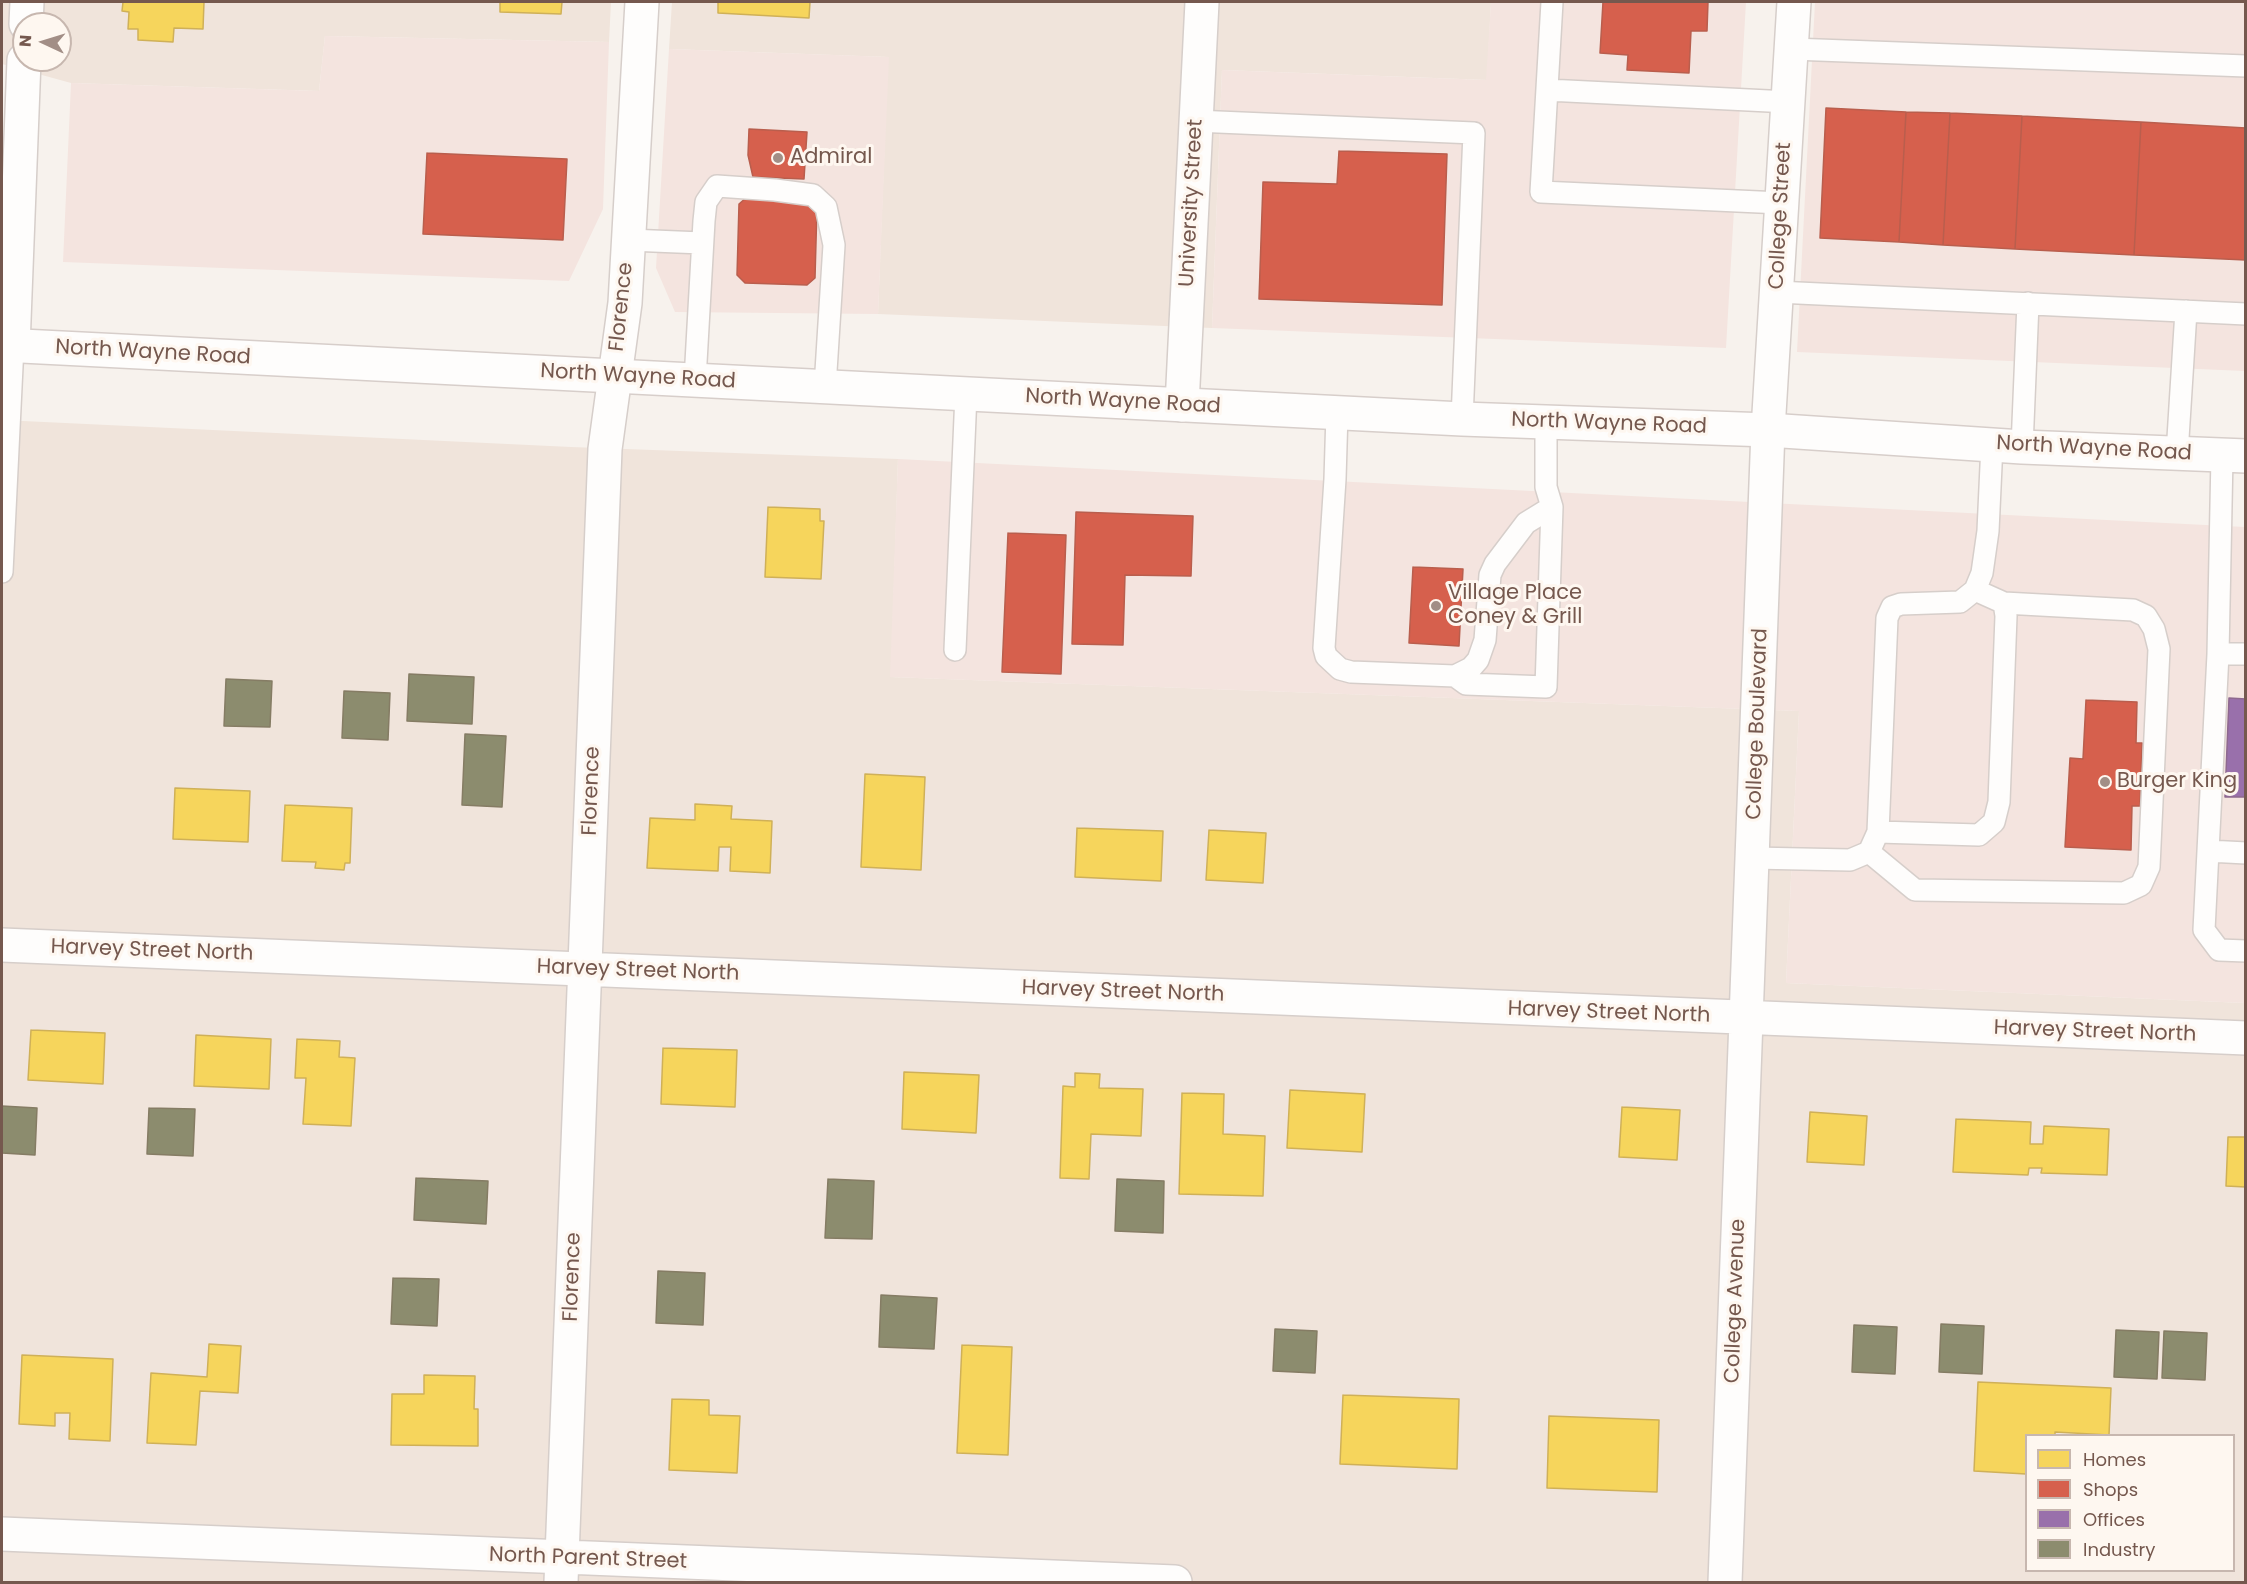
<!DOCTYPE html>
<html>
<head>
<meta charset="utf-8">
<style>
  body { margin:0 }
  #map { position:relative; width:2247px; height:1584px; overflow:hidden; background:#f7f2ed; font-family:Poppins,sans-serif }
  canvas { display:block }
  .frame { position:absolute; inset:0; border:3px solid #75584e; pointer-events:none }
  .legend { position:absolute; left:2025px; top:1434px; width:210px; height:138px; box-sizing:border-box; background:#fef7f0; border:2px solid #c7b7af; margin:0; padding:8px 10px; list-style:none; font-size:18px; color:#75584e }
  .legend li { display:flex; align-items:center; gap:12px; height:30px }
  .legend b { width:30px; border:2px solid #c7b7af }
  .north { position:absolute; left:12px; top:12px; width:60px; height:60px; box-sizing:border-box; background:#fef7f0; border:2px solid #c7b7af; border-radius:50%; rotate:274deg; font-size:16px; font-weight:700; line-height:24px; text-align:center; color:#75584e }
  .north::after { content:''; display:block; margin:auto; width:21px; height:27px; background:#a28e86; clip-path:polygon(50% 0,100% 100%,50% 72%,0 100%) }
</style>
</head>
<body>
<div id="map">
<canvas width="2247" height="1584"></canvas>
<div class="frame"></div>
<ul class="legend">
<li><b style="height:16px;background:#f6d55c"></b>Homes</li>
<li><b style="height:16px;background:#d6604d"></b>Shops</li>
<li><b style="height:16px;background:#9970ab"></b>Offices</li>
<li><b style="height:16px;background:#8c8c6e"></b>Industry</li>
</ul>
<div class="north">N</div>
</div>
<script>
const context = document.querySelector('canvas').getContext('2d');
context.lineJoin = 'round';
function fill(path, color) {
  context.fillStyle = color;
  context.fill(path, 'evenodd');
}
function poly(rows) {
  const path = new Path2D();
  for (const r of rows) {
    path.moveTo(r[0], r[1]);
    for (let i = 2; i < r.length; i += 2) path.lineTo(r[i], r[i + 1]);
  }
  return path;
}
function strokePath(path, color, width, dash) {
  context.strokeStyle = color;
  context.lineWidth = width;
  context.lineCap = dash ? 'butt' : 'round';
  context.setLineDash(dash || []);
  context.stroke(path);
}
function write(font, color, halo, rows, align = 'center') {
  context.font = font + ' Poppins,sans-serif';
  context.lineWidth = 6;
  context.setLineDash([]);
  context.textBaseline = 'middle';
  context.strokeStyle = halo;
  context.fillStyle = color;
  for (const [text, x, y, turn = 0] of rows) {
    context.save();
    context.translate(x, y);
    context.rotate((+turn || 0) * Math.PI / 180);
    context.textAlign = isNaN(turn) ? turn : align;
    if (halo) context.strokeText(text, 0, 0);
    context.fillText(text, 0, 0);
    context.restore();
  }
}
fill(poly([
  [2,2,611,2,609,42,325,36,319,91,71,83,2,64],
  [24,24,60,24,60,60,24,60],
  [672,2,1491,2,1487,80,1222,70,1212,328,878,314,888,57,669,49],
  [2,420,571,447,898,459,891,677,1799,711,1786,983,2245,1003,2245,1582,2,1582],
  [2026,1436,2234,1436,2234,1570,2026,1570]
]), '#f0e4db');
fill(poly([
  [1491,2,1746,2,1726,348,1212,328,1222,70,1486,80],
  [1815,2,2245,2,2245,371,1797,352],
  [325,36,609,42,603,209,569,281,63,262,71,83,319,91],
  [669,49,889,57,878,314,675,312,656,268],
  [898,459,2245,527,2245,1003,1786,983,1799,711,890,677]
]), '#f4e4df');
const homes = poly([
  [123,2,204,2,203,29,174,28,173,42,138,40,138,29,128,29,129,12,122,11,123,2],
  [500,2,562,2,561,14,500,12,500,2],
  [718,2,810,2,809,18,718,13,718,2],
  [768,507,820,509,820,521,824,521,821,579,765,577,768,507],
  [865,774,925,777,921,870,861,867,865,774],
  [175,788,250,791,248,842,173,839,175,788],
  [695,804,732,806,731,819,772,821,770,873,730,871,731,847,719,847,718,871,647,868,650,818,695,820,695,804],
  [285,805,352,808,350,863,345,863,344,870,315,868,316,862,282,861,285,805],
  [1077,828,1163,831,1161,881,1075,877,1077,828],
  [1209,830,1266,833,1263,883,1206,880,1209,830],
  [31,1030,105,1033,103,1084,28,1080,31,1030],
  [196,1035,271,1039,269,1089,194,1086,196,1035],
  [297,1039,340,1041,339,1057,355,1058,351,1126,303,1124,306,1078,295,1078,297,1039],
  [663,1048,737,1050,735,1107,661,1104,663,1048],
  [904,1072,979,1075,976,1133,902,1129,904,1072],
  [1075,1073,1100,1074,1099,1088,1143,1089,1141,1136,1091,1134,1089,1179,1060,1178,1063,1086,1075,1087,1075,1073],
  [1290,1090,1365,1094,1362,1152,1287,1148,1290,1090],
  [1182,1093,1224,1094,1223,1134,1265,1136,1263,1196,1179,1194,1182,1093],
  [1622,1107,1680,1110,1677,1160,1619,1157,1622,1107],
  [1810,1112,1867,1116,1864,1165,1807,1162,1810,1112],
  [1956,1119,2031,1122,2030,1144,2043,1144,2044,1126,2109,1129,2107,1175,2041,1173,2042,1168,2029,1168,2028,1175,1953,1172,1956,1119],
  [2228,1137,2246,1137,2246,1187,2226,1186,2228,1137],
  [209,1344,241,1346,238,1393,200,1391,196,1445,147,1443,151,1373,207,1377,209,1344],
  [962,1345,1012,1347,1008,1455,957,1453,962,1345],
  [22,1355,113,1359,110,1441,69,1439,70,1413,55,1413,55,1426,19,1424,22,1355],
  [424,1375,475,1376,474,1409,478,1409,478,1446,391,1445,392,1394,424,1394,424,1375],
  [1978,1382,2111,1388,2109,1435,2055,1432,2055,1436,2026,1436,2026,1474,1974,1471,1978,1382],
  [1343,1395,1459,1399,1457,1469,1340,1464,1343,1395],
  [672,1399,709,1400,709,1415,740,1416,737,1473,669,1470,672,1399],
  [1549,1416,1659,1420,1657,1492,1547,1488,1549,1416]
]);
fill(homes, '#f6d55c');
strokePath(homes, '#cfb058', 1.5);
const shops = poly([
  [1603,2,1708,2,1707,31,1691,31,1689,73,1627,70,1628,55,1600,53,1603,2],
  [1826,108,1906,112,1899,242,1820,238,1826,108],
  [1906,112,1950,113,1943,245,1899,242,1906,112],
  [1950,113,2022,116,2015,249,1943,245,1950,113],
  [2022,116,2141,122,2134,255,2015,249,2022,116],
  [2141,122,2246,128,2246,260,2134,255,2141,122],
  [749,129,807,132,804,179,753,177,748,155,749,129],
  [1339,151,1447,154,1442,305,1259,299,1263,182,1337,184,1339,151],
  [427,153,567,159,563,240,423,234,427,153],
  [747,197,810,199,817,206,815,278,807,285,745,283,737,275,739,204,747,197],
  [1076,512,1193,516,1191,576,1125,575,1123,645,1072,644,1076,512],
  [1008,533,1066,535,1061,674,1002,672,1008,533],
  [1413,567,1463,569,1459,646,1409,643,1413,567],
  [2086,700,2137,702,2136,743,2142,743,2140,806,2132,806,2131,850,2065,847,2070,758,2083,759,2086,700]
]);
fill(shops, '#d6604d');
strokePath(shops, '#b95e4d', 1.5);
const offices = poly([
  [2229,698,2246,699,2246,797,2225,797,2229,698]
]);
fill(offices, '#9970ab');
strokePath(offices, '#8e698f', 1.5);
const industry = poly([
  [409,674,474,677,472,724,407,721,409,674],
  [226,679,272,681,270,727,224,726,226,679],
  [344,691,390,693,388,740,342,738,344,691],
  [465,734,506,736,502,807,462,805,465,734],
  [2,1106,37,1108,35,1155,2,1153,2,1106],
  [149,1108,195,1109,193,1156,147,1154,149,1108],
  [416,1178,488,1181,486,1224,414,1220,416,1178],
  [828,1179,874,1181,872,1239,825,1238,828,1179],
  [1117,1179,1164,1181,1163,1233,1115,1231,1117,1179],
  [658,1271,705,1273,703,1325,656,1323,658,1271],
  [393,1278,439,1279,437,1326,391,1324,393,1278],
  [881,1295,937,1298,934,1349,879,1347,881,1295],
  [1941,1324,1984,1326,1982,1374,1939,1372,1941,1324],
  [1854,1325,1897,1327,1895,1374,1852,1372,1854,1325],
  [1275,1329,1317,1331,1315,1373,1273,1371,1275,1329],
  [2116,1330,2159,1332,2157,1379,2114,1377,2116,1330],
  [2164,1331,2207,1333,2205,1380,2162,1378,2164,1331]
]);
fill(industry, '#8c8c6e');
strokePath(industry, '#857c64', 1.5);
const service = poly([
  [1552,2,1541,192,1781,203],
  [1792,49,2246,66],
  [1547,90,1789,102],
  [1195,121,1474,133,1462,419],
  [629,240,702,243],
  [1777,292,2246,314],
  [695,380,704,221,706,202,717,186,775,190,813,195,826,207,834,245,825,387],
  [1337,413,1335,479,1324,648,1326,656,1340,669,1351,672,1455,676,1471,668,1478,660,1485,640,1490,575,1495,564,1526,523,1552,507],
  [2022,447,2028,303],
  [2177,454,2186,311],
  [2222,456,2218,654,2246,654],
  [2,572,13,346],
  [955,650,966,394],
  [2218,654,2204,930,2219,950,2246,951],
  [1455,676,1466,684,1546,687,1552,507,1546,487,1546,422],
  [1878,832,1979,835,1994,822,1999,802,2006,616,2004,603,1975,590],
  [2208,851,2246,853],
  [1869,852,1915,890,2124,893,2141,885,2149,867,2159,649,2154,629,2146,616,2133,610,2004,603],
  [1753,858,1850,860,1869,852,1878,832,1887,618,1892,607,1901,604,1960,602,1975,590,1982,573,1988,531,1992,444]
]);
const minor = poly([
  [26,24,27,2],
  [13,346,24,60],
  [1182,405,1202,2],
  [2,945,2246,1038],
  [2,1534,1175,1582],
  [561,1582,605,449,625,303,642,2],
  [1725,1582,1768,430,1794,2]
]);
const secondary = poly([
  [2,345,1462,419,1768,430,2022,447,2246,456]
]);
strokePath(service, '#d6ceca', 24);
strokePath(minor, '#d6ceca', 36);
strokePath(secondary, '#d7ceca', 36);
strokePath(service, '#fefdfc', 21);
strokePath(minor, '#fefdfc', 33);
strokePath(secondary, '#fefdfc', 33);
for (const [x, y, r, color] of [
  [778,158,6,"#a28e86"],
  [1436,606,6,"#a28e86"],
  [2105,782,6,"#a28e86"]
]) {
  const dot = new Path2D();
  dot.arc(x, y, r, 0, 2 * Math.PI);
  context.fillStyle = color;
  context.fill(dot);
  strokePath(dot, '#fef7f0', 2);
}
write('21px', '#75584e', '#fef7f0', [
  ["Admiral",790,158],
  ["Village Place",1448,594],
  ["Coney & Grill",1448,618],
  ["Burger King",2117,782]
], 'left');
write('21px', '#75584e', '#fef7f0', [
  ["University Street",1192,203,-87],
  ["College Street",1781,216,-87],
  ["Florence",622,307,-84],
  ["North Wayne Road",153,353,3],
  ["North Wayne Road",638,377,3],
  ["North Wayne Road",1123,402,3],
  ["North Wayne Road",1609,424,2],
  ["North Wayne Road",2094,449,3],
  ["College Boulevard",1758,724,-88],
  ["Florence",592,791,-88],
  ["Harvey Street North",152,951,2],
  ["Harvey Street North",638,971,2],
  ["Harvey Street North",1123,992,2],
  ["Harvey Street North",1609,1013,2],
  ["Harvey Street North",2095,1032,2],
  ["Florence",573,1277,-88],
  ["College Avenue",1736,1301,-88],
  ["North Parent Street",588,1559,2]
]);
</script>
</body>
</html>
